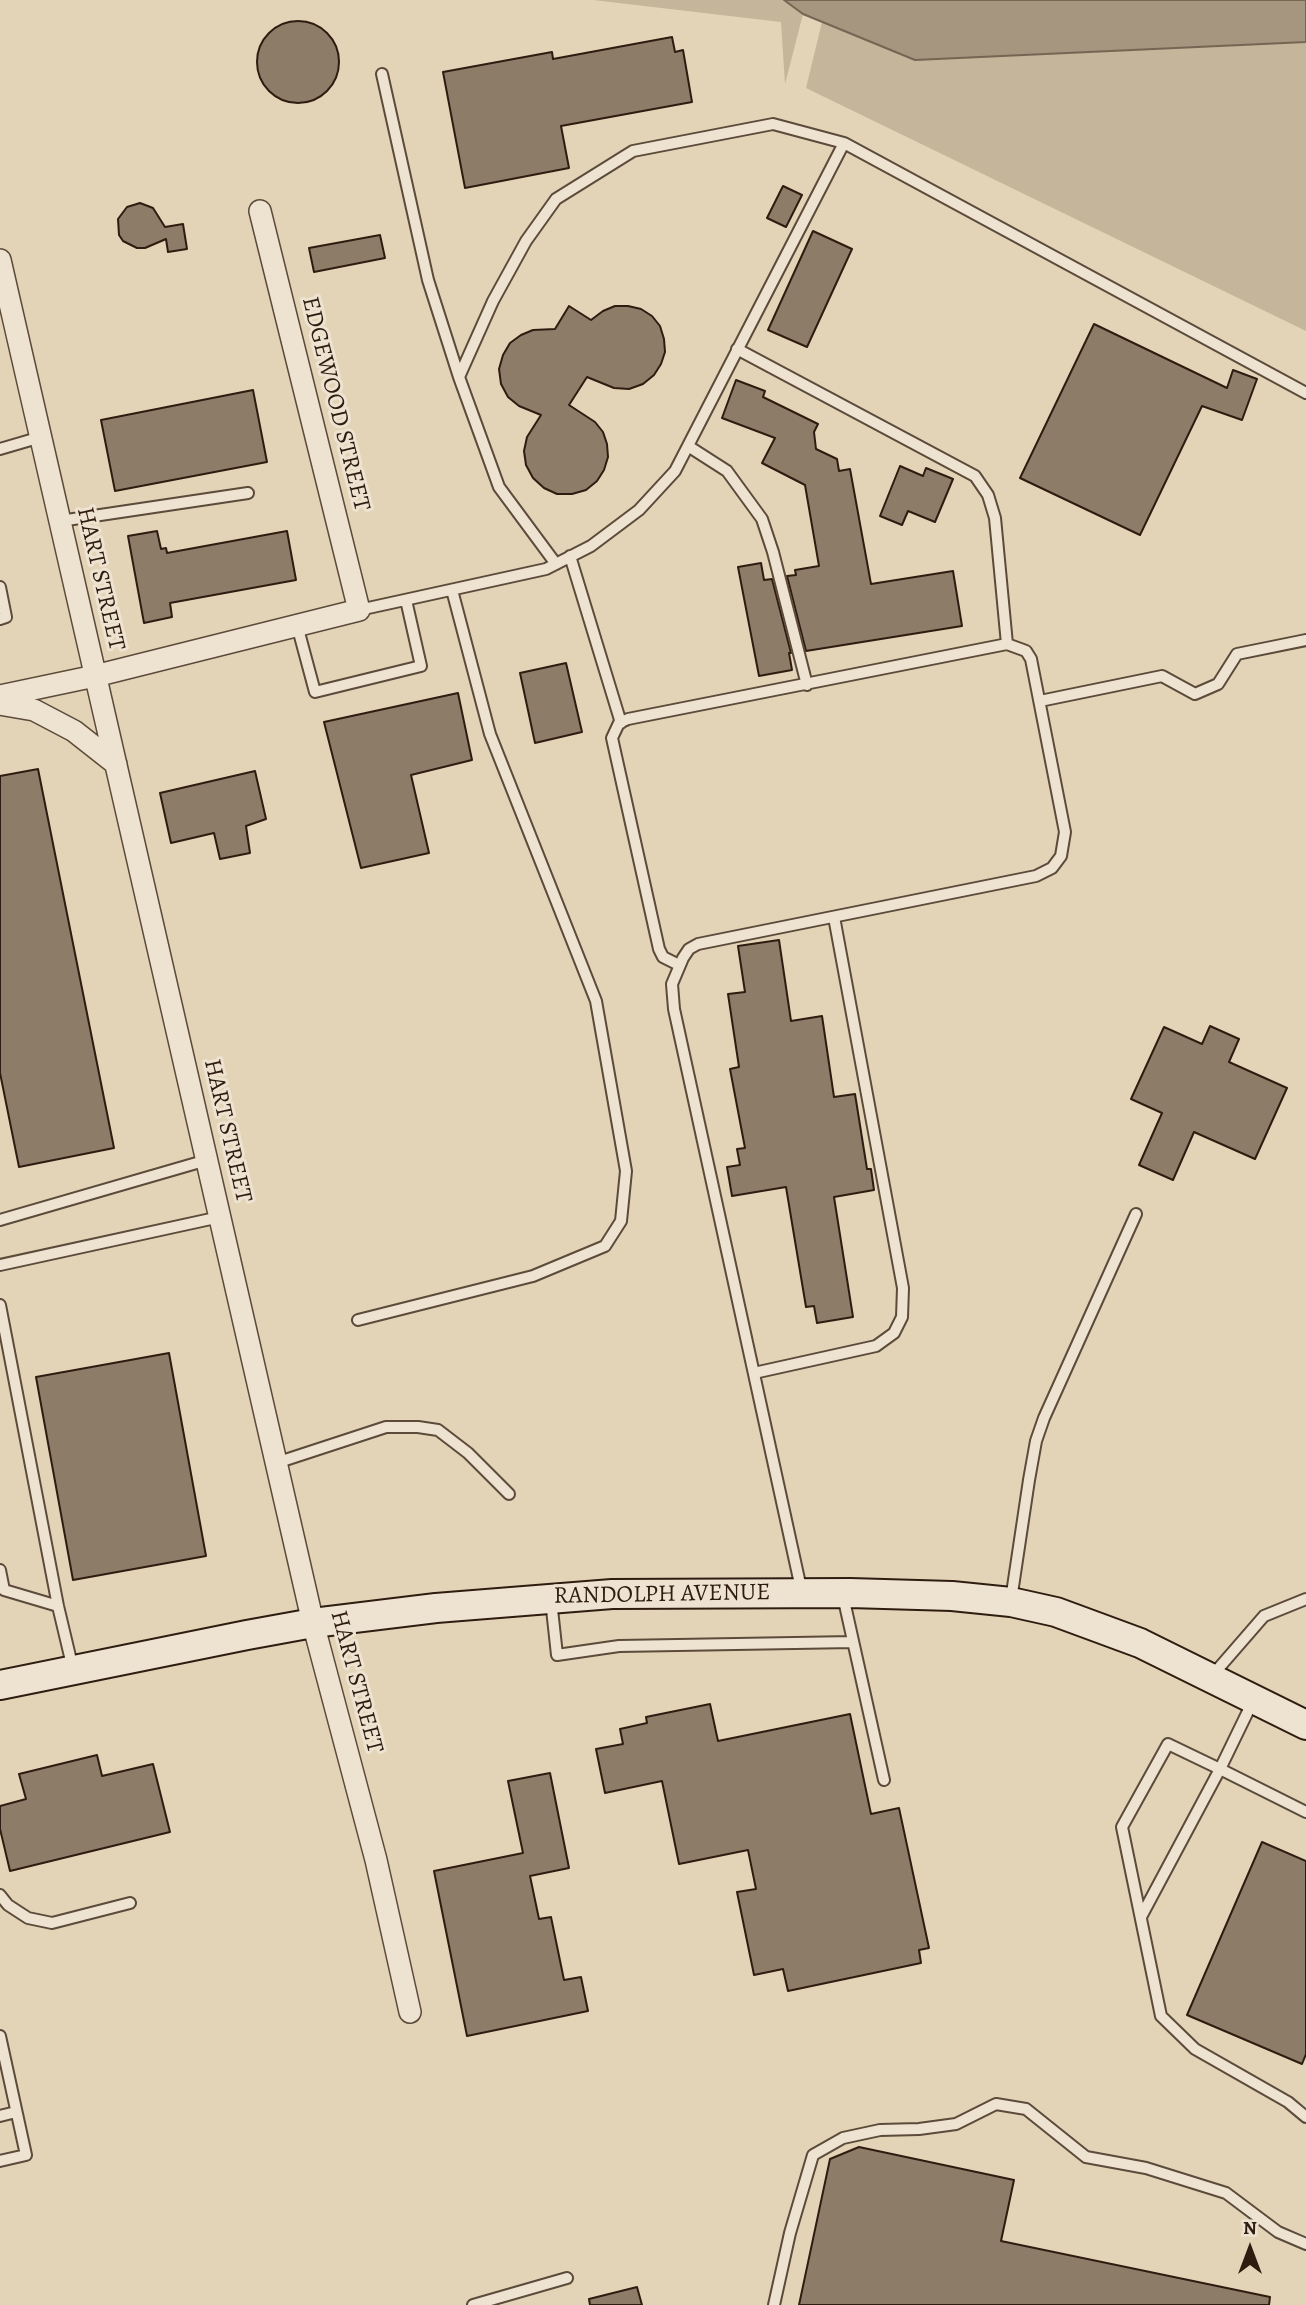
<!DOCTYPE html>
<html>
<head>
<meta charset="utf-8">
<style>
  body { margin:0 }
  #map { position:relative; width:1306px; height:2305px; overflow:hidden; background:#e3d4b7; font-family:Alegreya,serif }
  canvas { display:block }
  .north { position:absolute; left:1215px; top:2214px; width:70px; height:70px; -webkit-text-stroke:5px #ede3d0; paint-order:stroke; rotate:0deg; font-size:19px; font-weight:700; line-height:28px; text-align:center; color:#2f1c11 }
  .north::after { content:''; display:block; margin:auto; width:24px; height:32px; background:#2f1c11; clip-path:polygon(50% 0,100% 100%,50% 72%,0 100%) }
</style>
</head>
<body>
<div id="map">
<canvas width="1306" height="2305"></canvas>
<div class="north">N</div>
</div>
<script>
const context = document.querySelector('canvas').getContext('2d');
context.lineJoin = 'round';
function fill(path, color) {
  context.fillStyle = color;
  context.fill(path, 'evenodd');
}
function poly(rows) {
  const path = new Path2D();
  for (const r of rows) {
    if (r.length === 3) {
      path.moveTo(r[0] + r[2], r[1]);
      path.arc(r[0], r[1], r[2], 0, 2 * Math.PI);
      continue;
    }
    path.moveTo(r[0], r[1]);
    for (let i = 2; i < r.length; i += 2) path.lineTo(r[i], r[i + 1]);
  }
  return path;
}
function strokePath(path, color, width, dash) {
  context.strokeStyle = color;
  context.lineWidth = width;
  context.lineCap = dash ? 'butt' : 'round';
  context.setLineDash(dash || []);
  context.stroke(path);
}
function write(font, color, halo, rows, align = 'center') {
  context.font = font + ' Alegreya,serif';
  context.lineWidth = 6;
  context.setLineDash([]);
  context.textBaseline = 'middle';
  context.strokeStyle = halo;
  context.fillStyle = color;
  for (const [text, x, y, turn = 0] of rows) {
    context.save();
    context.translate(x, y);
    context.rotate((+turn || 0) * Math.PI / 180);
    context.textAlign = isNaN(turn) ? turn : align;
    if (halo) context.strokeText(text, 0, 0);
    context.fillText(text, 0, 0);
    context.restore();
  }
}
fill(poly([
  [593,0,784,0,803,14,785,84,781,22],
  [822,22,915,59,1306,42,1306,331,806,88]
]), '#c4b59b');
const water = poly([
  [784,0,1306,0,1306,42,915,60,803,14,784,0]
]);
fill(water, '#a6957f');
strokePath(water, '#766553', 2);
const building = poly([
  [298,62,41],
  [672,37,675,52,683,50,692,102,561,126,569,168,465,188,443,72,552,52,553,59,672,37],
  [783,186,802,195,786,227,767,218,783,186],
  [140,203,153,208,165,227,183,224,187,249,168,252,166,239,145,248,137,248,123,241,119,235,118,219,127,207,140,203],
  [813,231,852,249,807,347,768,330,813,231],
  [380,235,385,258,314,272,309,248,380,235],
  [569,306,591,320,603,311,615,306,628,306,641,309,652,316,660,326,664,339,665,352,661,364,654,375,643,384,629,389,614,388,587,377,569,405,595,422,603,432,607,444,608,457,604,470,597,481,586,490,572,494,557,494,544,488,533,478,526,465,524,451,527,437,541,415,519,406,508,397,501,384,499,369,503,355,510,343,521,335,533,330,555,329,569,306],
  [1094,324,1227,388,1233,370,1257,379,1242,420,1202,406,1140,535,1020,478,1094,324],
  [736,380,765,391,763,397,818,424,814,432,816,449,837,459,839,471,850,469,871,584,953,571,962,626,806,651,787,576,796,575,795,570,819,566,805,485,762,463,775,438,722,418,736,380],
  [253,390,267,462,115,491,101,420,253,390],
  [900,466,923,476,926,468,953,479,935,522,908,511,902,525,880,516,900,466],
  [157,531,161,549,166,548,167,553,287,531,296,580,170,603,172,617,144,623,128,536,157,531],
  [761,563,764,580,772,579,791,653,789,653,792,670,759,676,738,567,761,563],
  [566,663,582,732,535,743,520,673,566,663],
  [458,693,472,760,411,775,429,853,361,868,324,722,458,693],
  [38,769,114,1148,19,1167,0,1073,0,776,38,769],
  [255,771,266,819,246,826,250,853,220,859,214,833,171,843,160,793,255,771],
  [779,940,791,1021,822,1016,834,1097,855,1094,867,1169,871,1169,874,1190,834,1197,853,1317,817,1323,814,1306,806,1307,786,1187,732,1196,727,1167,740,1165,737,1149,745,1148,730,1069,739,1067,728,994,745,992,738,946,779,940],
  [1210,1026,1239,1039,1229,1062,1287,1088,1255,1159,1194,1132,1173,1180,1139,1165,1162,1113,1131,1099,1164,1027,1202,1044,1210,1026],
  [169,1353,206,1556,73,1580,36,1377,169,1353],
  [710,1704,718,1741,850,1714,871,1814,899,1808,929,1948,919,1950,921,1963,788,1991,783,1969,754,1975,737,1892,756,1889,748,1850,679,1864,662,1781,605,1793,596,1749,623,1744,620,1729,647,1723,646,1717,710,1704],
  [97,1755,102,1776,153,1764,170,1832,10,1871,0,1829,0,1806,26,1799,19,1774,97,1755],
  [550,1773,569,1868,530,1876,539,1919,551,1917,564,1980,581,1977,588,2011,467,2036,434,1871,523,1853,508,1781,550,1773],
  [1262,1842,1306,1861,1306,2054,1302,2064,1187,2015,1262,1842],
  [859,2147,1014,2180,1001,2241,1270,2297,1269,2305,799,2305,830,2159,859,2147],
  [637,2287,642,2305,590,2305,589,2299,637,2287]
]);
fill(building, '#8d7c67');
strokePath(building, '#2f1c11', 2);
const lane = poly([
  [382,74,428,280,459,377],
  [844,143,1306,393],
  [737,349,975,476,988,495,995,518,1007,644],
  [688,446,727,471,762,519,773,552,807,685],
  [0,449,41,437],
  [60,521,248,493],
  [570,556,621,723],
  [0,587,6,617,0,619],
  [359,610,546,569,591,546,639,510,675,471,844,143,773,124,633,151,556,199,526,241,493,301,459,377,499,487,556,564],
  [297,625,315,692,421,666,406,600],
  [1040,701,1162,676,1195,694,1218,684,1237,654,1306,640],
  [679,965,663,957,659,949,614,747,612,738,619,723,628,719,1007,644,1026,651,1031,659,1065,832,1061,856,1052,868,1036,876,698,944,689,949,683,958,672,984,674,1009,802,1593],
  [0,1220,207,1160],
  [0,1265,220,1217],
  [0,1305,58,1606,73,1669],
  [358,1320,533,1276,605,1246,621,1221,626,1171,596,1001,490,734,452,590],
  [754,1373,876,1346,894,1333,902,1317,903,1288,834,917],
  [276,1463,386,1427,418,1427,438,1430,468,1453,509,1494],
  [0,1570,4,1590,58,1606],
  [843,1596,884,1780],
  [551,1600,557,1655,619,1646,853,1642],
  [1011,1600,1029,1480,1036,1441,1044,1418,1136,1214],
  [1211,1677,1264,1616,1306,1599],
  [1253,1701,1220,1769,1168,1744,1122,1827,1161,2016,1195,2049,1288,2102,1306,2117],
  [0,1895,8,1905,28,1918,52,1923,130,1903],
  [1141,1917,1220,1769,1306,1812],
  [0,2036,26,2155,0,2161],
  [0,2116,16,2112],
  [473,2305,567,2278],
  [774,2305,790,2233,813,2155,843,2138,880,2130,919,2129,956,2124,996,2104,1026,2109,1086,2157,1146,2168,1226,2193,1278,2232,1306,2244]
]);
const street = poly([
  [0,260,313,1623,376,1860,410,2012],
  [0,696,95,676,359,610,260,211],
  [0,704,34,710,74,731,116,764]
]);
const secondary = poly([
  [0,1685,247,1635,313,1623,436,1608,612,1594,850,1593,952,1596,1011,1602,1056,1612,1140,1643,1306,1725]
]);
strokePath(lane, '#5c4a3a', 14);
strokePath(street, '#5c4a3a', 24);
strokePath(secondary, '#2f1c11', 32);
strokePath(lane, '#ede3d0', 10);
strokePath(street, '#ede3d0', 21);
strokePath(secondary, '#ede3d0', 28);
write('24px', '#2f1c11', '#ede3d0', [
  ["EDGEWOOD STREET",335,404,76],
  ["HART STREET",100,579,77],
  ["HART STREET",227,1131,77],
  ["RANDOLPH AVENUE",662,1595,-1],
  ["HART STREET",356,1682,75]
]);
</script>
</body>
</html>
